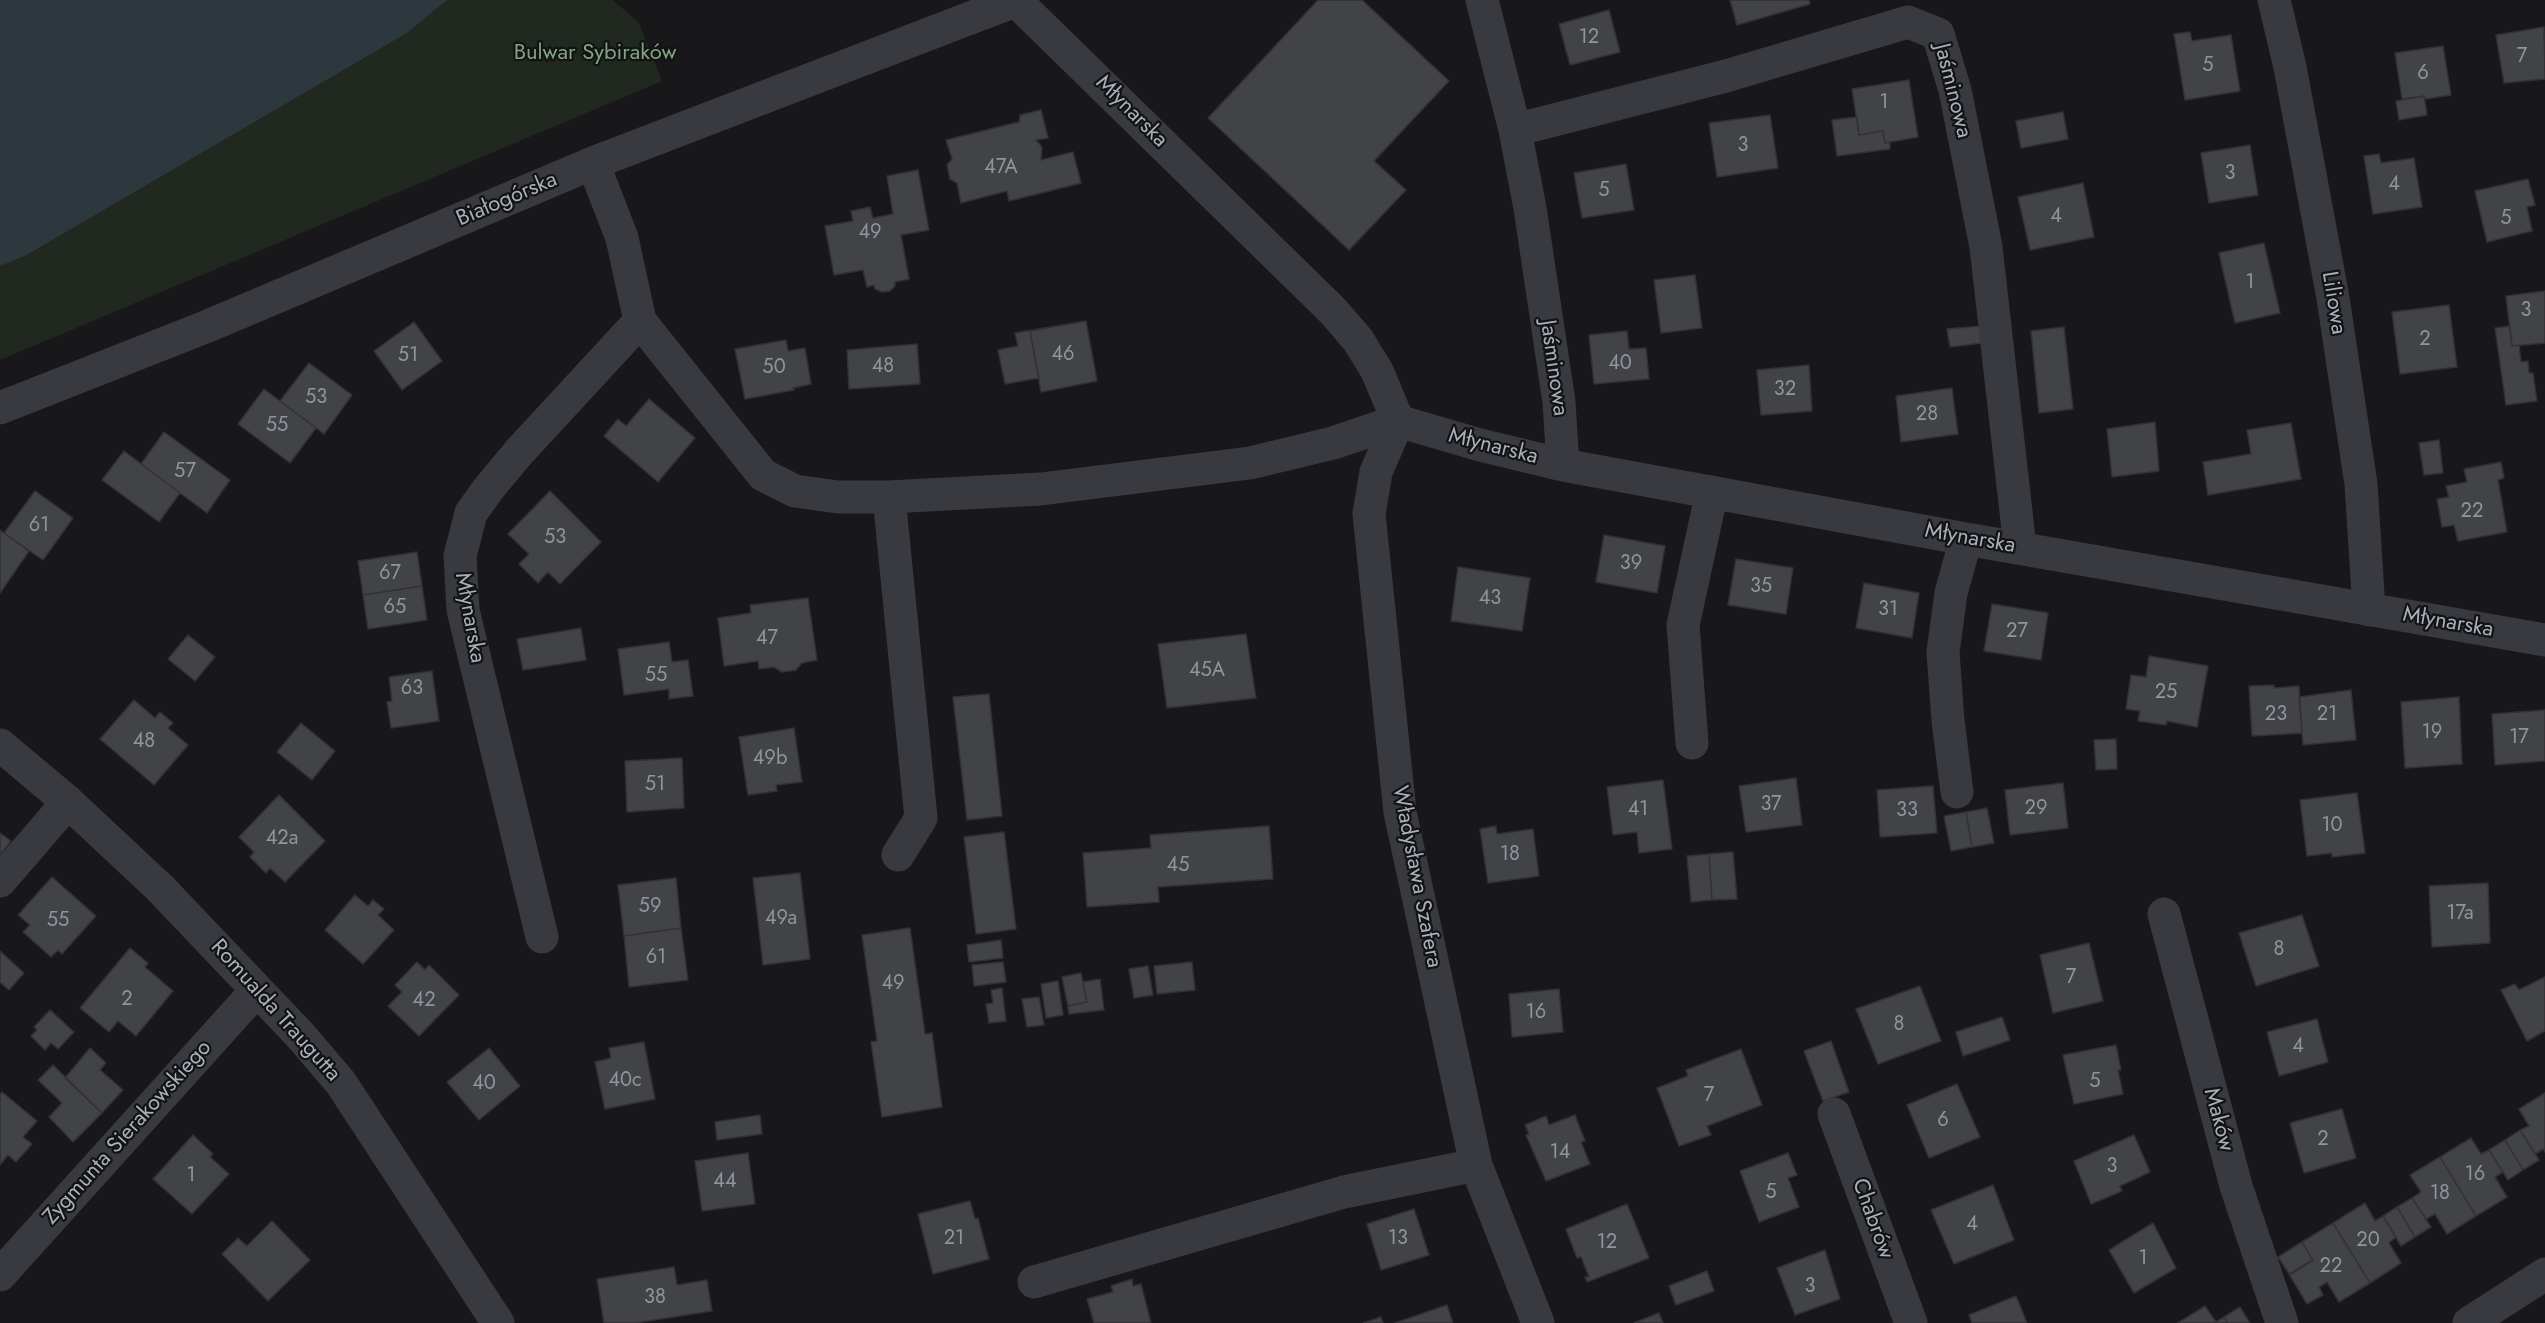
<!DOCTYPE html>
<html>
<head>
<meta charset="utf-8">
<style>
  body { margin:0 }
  canvas { display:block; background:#18181a }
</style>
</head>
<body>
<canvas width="2545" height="1323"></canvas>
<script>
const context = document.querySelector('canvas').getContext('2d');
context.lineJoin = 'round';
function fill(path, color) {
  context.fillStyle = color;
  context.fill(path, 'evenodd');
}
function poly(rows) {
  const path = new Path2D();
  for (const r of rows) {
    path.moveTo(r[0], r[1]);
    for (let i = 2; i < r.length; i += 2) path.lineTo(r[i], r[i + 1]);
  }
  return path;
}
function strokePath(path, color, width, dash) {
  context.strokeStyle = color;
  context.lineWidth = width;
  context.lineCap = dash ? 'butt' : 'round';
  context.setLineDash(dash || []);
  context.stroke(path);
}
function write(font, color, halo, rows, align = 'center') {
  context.font = font + ' Jost,sans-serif';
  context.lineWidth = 4.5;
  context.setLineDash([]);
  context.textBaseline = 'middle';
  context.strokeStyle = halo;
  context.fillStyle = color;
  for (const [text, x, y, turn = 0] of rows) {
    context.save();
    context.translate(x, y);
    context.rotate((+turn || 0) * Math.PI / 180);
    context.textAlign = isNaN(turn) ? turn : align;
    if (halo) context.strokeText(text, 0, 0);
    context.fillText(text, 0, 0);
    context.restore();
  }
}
fill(poly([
  [447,0,613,0,639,23,662,81,0,360,0,266,25,256,407,33]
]), '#202820');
fill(poly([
  [0,0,447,0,407,33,25,256,0,266]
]), '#2d383e');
const building = poly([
  [1318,0,1362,0,1449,81,1374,161,1406,190,1349,250,1208,118,1318,0],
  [1730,0,1809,0,1810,4,1737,25,1730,0],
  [1609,10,1620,52,1570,65,1559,24,1609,10],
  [2544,27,2545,79,2504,83,2496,35,2544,27],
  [2190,32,2192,41,2231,35,2240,91,2185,100,2174,34,2190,32],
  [2443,46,2451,95,2425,99,2424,96,2402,99,2395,53,2443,46],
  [1909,80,1918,137,1885,143,1883,131,1859,135,1852,89,1909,80],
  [2424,96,2427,115,2399,120,2396,101,2424,96],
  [1041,110,1048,138,1036,140,1042,147,1041,160,1073,152,1081,183,1009,201,1007,191,961,203,957,183,950,179,947,165,952,159,946,140,1019,122,1020,115,1041,110],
  [2063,112,2068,139,2021,148,2016,121,2063,112],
  [1770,115,1778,168,1717,177,1709,123,1770,115],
  [1857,117,1859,135,1883,131,1885,143,1890,142,1890,149,1837,156,1832,120,1857,117],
  [2250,145,2258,195,2209,203,2201,153,2250,145],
  [2379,154,2381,163,2414,158,2422,207,2373,214,2364,156,2379,154],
  [1626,164,1634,210,1582,218,1574,173,1626,164],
  [918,170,929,230,901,235,909,279,895,282,895,286,890,291,882,292,875,289,874,285,867,287,863,270,834,275,825,226,853,221,851,211,870,207,873,218,893,214,887,176,918,170],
  [2528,179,2535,205,2527,207,2532,231,2487,242,2475,191,2528,179],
  [2083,183,2094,237,2030,250,2018,197,2083,183],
  [2264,243,2280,313,2235,323,2219,253,2264,243],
  [1695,275,1702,328,1661,333,1654,280,1695,275],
  [2545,291,2545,343,2512,346,2506,296,2545,291],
  [2449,305,2457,367,2400,374,2392,312,2449,305],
  [1086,321,1097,381,1041,392,1030,331,1086,321],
  [1086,321,1030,331,1039,378,1005,384,998,350,1018,346,1015,333,1086,321],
  [414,322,442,361,402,390,374,351,414,322],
  [1981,326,1982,343,1950,347,1947,329,1981,326],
  [2510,326,2512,346,2519,345,2521,362,2528,361,2529,373,2533,373,2537,401,2506,405,2495,328,2510,326],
  [2064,327,2073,409,2039,413,2031,331,2064,327],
  [1627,331,1629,349,1646,348,1649,379,1594,384,1589,335,1627,331],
  [786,340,788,351,805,348,811,384,793,388,794,390,745,399,735,349,786,340],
  [917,344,920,384,849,389,847,350,917,344],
  [309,363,352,395,324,434,280,401,309,363],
  [1809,365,1812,411,1761,415,1757,370,1809,365],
  [1952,388,1958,434,1901,442,1896,396,1952,388],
  [264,389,316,428,290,463,238,424,264,389],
  [649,399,695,438,658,482,604,436,618,419,626,426,649,399],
  [2155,422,2159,471,2112,477,2107,429,2155,422],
  [2291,423,2301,479,2208,495,2203,462,2251,454,2247,430,2291,423],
  [164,432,230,480,207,513,141,464,164,432],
  [2439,440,2443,473,2424,475,2419,443,2439,440],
  [124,451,180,493,159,522,102,480,124,451],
  [2501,462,2504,478,2498,480,2507,532,2458,541,2454,525,2442,527,2437,499,2449,497,2446,486,2467,482,2464,469,2501,462],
  [35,491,73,518,43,560,4,533,35,491],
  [550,491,601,542,560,584,548,572,538,583,519,564,529,554,508,534,550,491],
  [0,530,29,551,0,593,0,530],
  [1604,535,1665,546,1657,593,1596,582,1604,535],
  [417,552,422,586,363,595,358,561,417,552],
  [1736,559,1793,568,1786,614,1728,605,1736,559],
  [1458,567,1530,578,1522,631,1451,621,1458,567],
  [1864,583,1919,593,1912,638,1856,628,1864,583],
  [422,586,427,620,368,629,363,595,422,586],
  [808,598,817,660,802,663,796,670,782,672,774,667,759,669,758,661,724,666,718,618,751,613,750,605,808,598],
  [1992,604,2048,613,2041,660,1984,651,1992,604],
  [581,628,586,660,523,670,517,639,581,628],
  [1246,634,1256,698,1167,708,1158,644,1246,634],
  [188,635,215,657,195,681,168,659,188,635],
  [669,642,672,662,688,660,693,696,669,699,669,689,624,695,618,649,669,642],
  [2149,656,2208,666,2197,727,2167,721,2166,725,2138,721,2140,711,2126,709,2131,675,2146,677,2149,656],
  [432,671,439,721,391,728,387,702,392,701,389,677,432,671],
  [2274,685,2274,688,2299,686,2302,733,2252,736,2249,686,2274,685],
  [2351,690,2356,740,2303,745,2299,697,2351,690],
  [989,694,1002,816,967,820,953,697,989,694],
  [2459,697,2462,764,2405,768,2401,702,2459,697],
  [134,700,155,718,160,712,173,723,168,728,188,745,154,785,100,739,134,700],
  [2545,710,2545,761,2495,765,2492,714,2545,710],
  [301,723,335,751,312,780,277,752,301,723],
  [794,728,802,782,776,785,777,791,748,795,739,737,794,728],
  [2116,739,2117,769,2096,770,2094,740,2116,739],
  [682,758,684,808,627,812,625,761,682,758],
  [1796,778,1802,825,1746,832,1739,786,1796,778],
  [1663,780,1672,849,1639,853,1637,832,1613,835,1607,787,1663,780],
  [2063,783,2068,828,2010,835,2005,790,2063,783],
  [1933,786,1937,833,1880,837,1877,790,1933,786],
  [2357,793,2365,853,2332,857,2332,853,2307,856,2300,800,2357,793],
  [279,795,325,841,285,882,270,868,266,873,250,857,254,852,239,837,279,795],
  [1987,808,1994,843,1972,847,1966,812,1987,808],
  [1966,812,1972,847,1951,851,1944,816,1966,812],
  [1269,826,1273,879,1158,887,1159,902,1087,907,1083,853,1151,848,1150,835,1269,826],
  [1496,826,1497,834,1533,829,1539,876,1488,883,1480,829,1496,826],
  [1004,832,1016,929,976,934,964,837,1004,832],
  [0,833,11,841,0,855,0,833],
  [1733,852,1737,899,1712,900,1709,854,1733,852],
  [1709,854,1712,900,1691,902,1687,856,1709,854],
  [800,873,810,959,763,965,753,878,800,873],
  [52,877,96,916,62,954,58,950,51,957,23,932,30,925,18,915,52,877],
  [676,878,681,928,624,936,618,885,676,878],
  [2488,883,2490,943,2432,947,2429,886,2488,883],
  [355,895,368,906,373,900,384,909,378,915,394,930,363,964,325,930,355,895],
  [2302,915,2319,966,2256,986,2239,933,2302,915],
  [681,928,688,980,629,987,624,936,681,928],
  [910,928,925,1034,932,1033,942,1107,882,1117,871,1042,877,1041,862,935,910,928],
  [1001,940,1003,958,969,962,967,945,1001,940],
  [2089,943,2103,1001,2053,1013,2040,955,2089,943],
  [130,948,148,963,145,967,173,991,136,1036,118,1021,109,1032,80,1008,130,948],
  [0,951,24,973,9,990,0,982,0,951],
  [417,962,425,970,429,965,459,995,419,1036,388,1006,402,992,395,985,417,962],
  [1003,962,1006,982,974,986,972,965,1003,962],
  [1192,962,1195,990,1157,994,1154,966,1192,962],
  [1148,966,1153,995,1134,998,1129,969,1148,966],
  [1081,973,1087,1002,1068,1006,1062,977,1081,973],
  [2545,977,2545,1031,2527,1041,2501,990,2515,984,2519,990,2545,977],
  [1100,979,1104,1010,1069,1014,1068,1006,1087,1002,1083,982,1100,979],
  [1058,981,1063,1015,1046,1018,1041,984,1058,981],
  [1920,986,1941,1041,1878,1064,1856,1009,1920,986],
  [1002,988,1006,1021,989,1023,986,1004,993,1003,991,990,1002,988],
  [1559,989,1563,1032,1512,1037,1509,994,1559,989],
  [1039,997,1044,1025,1027,1027,1022,999,1039,997],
  [50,1010,74,1032,58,1049,51,1043,45,1050,31,1036,37,1030,34,1027,50,1010],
  [2002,1017,2010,1040,1963,1056,1956,1032,2002,1017],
  [2317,1019,2328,1062,2279,1076,2267,1032,2317,1019],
  [1831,1041,1849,1092,1823,1101,1804,1051,1831,1041],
  [644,1042,655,1099,605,1109,595,1062,611,1058,609,1048,644,1042],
  [2116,1045,2121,1070,2118,1070,2123,1094,2074,1104,2063,1055,2116,1045],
  [90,1048,106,1063,100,1070,123,1090,102,1113,65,1078,90,1048],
  [489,1048,520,1086,479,1120,447,1082,489,1048],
  [1741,1049,1762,1105,1707,1126,1711,1135,1679,1146,1657,1088,1688,1076,1686,1070,1741,1049],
  [53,1065,102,1113,73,1142,49,1117,62,1103,38,1080,53,1065],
  [1957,1084,1980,1137,1929,1158,1907,1105,1957,1084],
  [2,1092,37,1121,23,1137,32,1144,16,1162,8,1155,0,1165,0,1095,2,1092],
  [2545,1093,2545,1152,2543,1149,2535,1154,2520,1130,2529,1126,2519,1109,2545,1093],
  [2342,1109,2356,1158,2304,1173,2290,1123,2342,1109],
  [760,1115,762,1134,717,1140,715,1122,760,1115],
  [1575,1115,1585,1141,1581,1142,1590,1164,1546,1181,1526,1135,1529,1134,1525,1125,1546,1116,1549,1125,1575,1115],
  [2520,1130,2539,1160,2523,1170,2505,1140,2520,1130],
  [193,1135,213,1154,210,1157,229,1174,192,1214,153,1179,193,1135],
  [2134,1135,2150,1172,2120,1186,2122,1191,2091,1204,2074,1161,2134,1135],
  [2471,1138,2481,1154,2489,1150,2503,1172,2495,1177,2507,1197,2476,1216,2440,1157,2471,1138],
  [2505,1140,2523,1170,2508,1180,2489,1150,2505,1140],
  [748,1153,755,1204,702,1211,695,1161,748,1153],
  [1788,1153,1797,1175,1788,1178,1799,1207,1759,1222,1740,1171,1788,1153],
  [2440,1157,2476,1216,2447,1234,2435,1214,2426,1219,2412,1198,2421,1192,2410,1175,2440,1157],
  [1993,1185,2014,1240,1954,1264,1931,1210,1993,1185],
  [2412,1198,2431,1227,2415,1237,2397,1207,2412,1198],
  [970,1201,975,1219,978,1218,989,1259,933,1274,918,1214,970,1201],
  [2365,1203,2375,1221,2383,1216,2396,1237,2389,1243,2401,1263,2370,1283,2333,1223,2365,1203],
  [1627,1204,1649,1258,1587,1282,1585,1277,1589,1277,1581,1257,1577,1258,1566,1229,1627,1204],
  [2397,1207,2415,1237,2401,1246,2383,1216,2397,1207],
  [1414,1209,1429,1255,1381,1270,1367,1224,1414,1209],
  [272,1221,310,1260,268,1301,222,1254,238,1238,247,1246,272,1221],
  [2153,1223,2176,1268,2134,1293,2109,1250,2153,1223],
  [2333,1223,2370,1283,2339,1302,2327,1282,2319,1287,2323,1295,2307,1304,2289,1274,2313,1260,2302,1242,2333,1223],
  [2302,1242,2313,1260,2290,1275,2278,1257,2302,1242],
  [1825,1250,1840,1299,1795,1315,1777,1268,1825,1250],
  [674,1267,677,1285,707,1280,712,1311,635,1323,604,1323,597,1279,674,1267],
  [1707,1271,1714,1291,1676,1305,1669,1286,1707,1271],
  [1132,1279,1133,1286,1141,1284,1151,1323,1094,1323,1087,1299,1113,1292,1111,1286,1132,1279],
  [2016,1296,2027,1323,1972,1323,1969,1315,2016,1296],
  [1447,1305,1453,1323,1395,1323,1447,1305],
  [2205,1306,2216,1322,2224,1317,2228,1323,2178,1323,2205,1306],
  [2240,1307,2250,1323,2228,1323,2224,1317,2240,1307],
  [1659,1313,1663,1323,1634,1323,1659,1313],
  [1381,1317,1383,1323,1363,1323,1381,1317]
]);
fill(building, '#424347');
strokePath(building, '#323236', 1.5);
strokePath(poly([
  [1015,0,1333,311,1358,340,1377,371,1398,421],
  [1482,0,1515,130,1530,208,1559,402,1563,465],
  [2274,0,2290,67,2333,298,2361,484,2369,610],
  [1515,130,1726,76,1908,22,1938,34,1955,90,1986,247,2020,547],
  [593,163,622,238,640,321,763,475,795,491,838,497,889,497,1041,489,1250,463,1333,443,1398,421,1480,445,1563,465,1966,539,2545,640],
  [0,408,208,326,593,163,1017,0],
  [1398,421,1376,472,1369,514,1400,812,1476,1165,1538,1323],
  [889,497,921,818,898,855],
  [1692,743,1683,625,1712,492],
  [0,745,68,802,160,888,300,1035,341,1083,498,1323],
  [1957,792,1948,721,1943,652,1951,593,1966,539],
  [0,881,68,802],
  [2164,914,2236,1186,2282,1323],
  [542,937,463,610,460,556,471,513,489,488,519,452,640,321],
  [1834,1114,1911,1323],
  [0,1275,256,991],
  [1034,1282,1344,1192,1476,1165],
  [2469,1323,2545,1274]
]), '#393a3f', 33);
write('20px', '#90959d', null, [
  ["12",1589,38],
  ["7",2522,57],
  ["5",2208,66],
  ["6",2423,74],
  ["1",1884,103],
  ["3",1743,146],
  ["47A",1001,168],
  ["3",2230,174],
  ["4",2394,185],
  ["5",1604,191],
  ["4",2056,217],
  ["5",2506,219],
  ["49",870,233],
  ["1",2250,283],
  ["3",2526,311],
  ["2",2425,340],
  ["46",1063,355],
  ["51",408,356],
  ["40",1620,364],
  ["48",883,367],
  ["50",774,368],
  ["32",1785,390],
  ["53",316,398],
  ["28",1927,415],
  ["55",277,426],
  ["57",185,472],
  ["22",2472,512],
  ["61",39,526],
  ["53",555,538],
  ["39",1631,564],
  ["67",390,574],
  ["35",1761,587],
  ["43",1490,599],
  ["65",395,608],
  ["31",1888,610],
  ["27",2017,632],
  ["47",767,639],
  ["45A",1207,671],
  ["55",656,676],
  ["63",412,689],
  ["25",2166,693],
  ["23",2276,715],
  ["21",2327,715],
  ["19",2432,733],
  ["17",2519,738],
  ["48",144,742],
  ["49b",770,759],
  ["51",655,785],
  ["37",1771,805],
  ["29",2036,809],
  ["41",1638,810],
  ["33",1907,811],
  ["10",2332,826],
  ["42a",282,839],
  ["18",1510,855],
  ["45",1178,866],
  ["59",650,907],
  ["17a",2460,914],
  ["49a",781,919],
  ["55",58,921],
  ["8",2279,950],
  ["61",656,958],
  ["7",2071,978],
  ["49",893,984],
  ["2",127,1000],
  ["42",424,1001],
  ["16",1536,1013],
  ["8",1899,1025],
  ["4",2298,1047],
  ["40c",625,1081],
  ["5",2095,1082],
  ["40",484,1084],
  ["7",1709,1096],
  ["6",1943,1121],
  ["2",2323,1140],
  ["14",1560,1153],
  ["3",2112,1167],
  ["16",2475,1175],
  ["1",191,1176],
  ["44",725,1182],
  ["5",1771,1193],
  ["18",2440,1194],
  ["4",1972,1225],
  ["21",954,1239],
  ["13",1398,1239],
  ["20",2368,1241],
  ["12",1607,1243],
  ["1",2143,1259],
  ["22",2331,1267],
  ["3",1810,1287],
  ["38",655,1298]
]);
write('22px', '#82a581', '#131315', [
  ["Bulwar Sybiraków",595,54]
]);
write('22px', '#aab0ba', '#131315', [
  ["Jaśminowa",1952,91,76],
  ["Młynarska",1131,112,45],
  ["Białogórska",507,200,-23],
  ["Liliowa",2333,303,81],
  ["Jaśminowa",1553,368,82],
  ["Młynarska",1493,447,14],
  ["Młynarska",1970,539,10],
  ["Młynarska",469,618,80],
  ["Młynarska",2448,623,10],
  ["Władysława Szafera",1416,877,79],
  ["Romualda Traugutta",275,1011,48],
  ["Maków",2218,1120,75],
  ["Zygmunta Sierakowskiego",128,1133,-48],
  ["Chabrów",1872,1219,70]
]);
</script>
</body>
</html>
